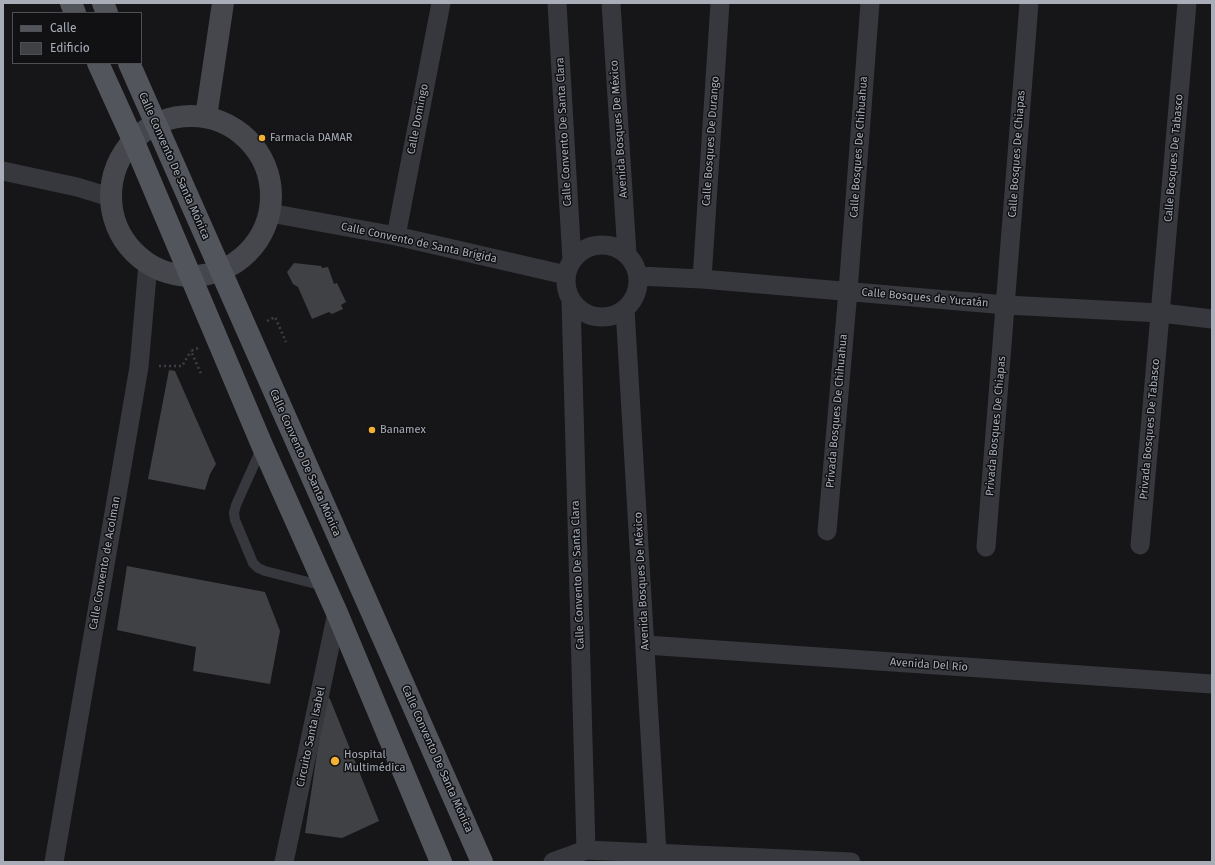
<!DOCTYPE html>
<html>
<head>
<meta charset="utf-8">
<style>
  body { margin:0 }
  #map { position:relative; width:1215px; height:865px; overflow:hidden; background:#161618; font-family:"Fira Sans",sans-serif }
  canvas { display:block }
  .frame { position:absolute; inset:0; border:4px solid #a8adb8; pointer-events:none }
  .legend { position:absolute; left:12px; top:12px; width:130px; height:52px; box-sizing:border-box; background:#111113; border:1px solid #4d4f55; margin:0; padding:5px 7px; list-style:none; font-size:12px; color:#a8adb8 }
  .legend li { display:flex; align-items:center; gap:8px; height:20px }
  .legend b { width:20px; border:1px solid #4d4f55 }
</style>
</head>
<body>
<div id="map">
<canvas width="1215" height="865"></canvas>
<div class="frame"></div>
<ul class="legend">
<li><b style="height:5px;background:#53555c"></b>Calle</li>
<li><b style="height:11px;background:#404145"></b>Edificio</li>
</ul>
</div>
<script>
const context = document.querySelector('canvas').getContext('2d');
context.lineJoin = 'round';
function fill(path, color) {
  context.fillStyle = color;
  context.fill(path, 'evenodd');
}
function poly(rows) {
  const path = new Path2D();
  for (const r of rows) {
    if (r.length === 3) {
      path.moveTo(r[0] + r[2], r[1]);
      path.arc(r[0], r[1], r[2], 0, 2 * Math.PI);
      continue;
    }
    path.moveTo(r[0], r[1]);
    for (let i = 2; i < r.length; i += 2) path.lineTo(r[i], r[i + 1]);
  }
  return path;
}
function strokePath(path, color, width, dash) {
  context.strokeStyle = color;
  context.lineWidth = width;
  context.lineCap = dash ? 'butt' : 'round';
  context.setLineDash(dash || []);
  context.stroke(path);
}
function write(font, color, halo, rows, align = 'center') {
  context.font = font + ' "Fira Sans",sans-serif';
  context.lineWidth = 3;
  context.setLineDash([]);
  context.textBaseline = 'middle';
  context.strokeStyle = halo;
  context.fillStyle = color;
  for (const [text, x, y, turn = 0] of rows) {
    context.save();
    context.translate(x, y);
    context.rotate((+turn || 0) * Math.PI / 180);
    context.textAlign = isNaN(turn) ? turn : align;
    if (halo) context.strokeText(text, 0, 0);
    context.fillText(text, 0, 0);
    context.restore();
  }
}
fill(poly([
  [294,263,321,266,322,268,328,267,334,284,337,283,346,302,341,305,343,309,332,314,329,312,312,319,298,287,293,284,287,272],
  [169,370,175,371,216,464,210,474,205,490,148,479],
  [127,566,265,592,280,631,270,684,193,671,196,647,117,630],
  [328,697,330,699,379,821,342,838,305,833,325,700]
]), '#404145');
strokePath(poly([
  [267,321,275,317,286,342],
  [198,348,191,351,202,376],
  [159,366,182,366,191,351]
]), '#3d3f44', 2.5, [2, 3]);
strokePath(poly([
  [262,447,236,505,234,513,235,520,253,563,258,568,265,571,324,586]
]), '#37383d', 10);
strokePath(poly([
  [557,3,572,261],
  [611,3,627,254],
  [3,171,77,187,110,197],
  [270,213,396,236,566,275],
  [396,236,441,3],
  [602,281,36],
  [639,276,702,279,1006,305,1161,313,1212,319],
  [702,279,720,3],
  [571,300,586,850],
  [625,309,657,853],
  [827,531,848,291,870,3],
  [1140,545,1187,3],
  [986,547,1029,3],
  [646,645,1212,684],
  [54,862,139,367,148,264],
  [284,862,337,613],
  [553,862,586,850,851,862]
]), '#37383d', 19);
strokePath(poly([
  [191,196,80],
  [206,117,223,3]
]), '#45474d', 22);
strokePath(poly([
  [71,3,75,13],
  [103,3,107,13],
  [98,63,133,140,262,445,337,613,441,862],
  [129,63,482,862]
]), '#53555c', 22);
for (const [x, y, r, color] of [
  [262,138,4,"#f2b134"],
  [372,430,4,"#f2b134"],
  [335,761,5,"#f2b134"]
]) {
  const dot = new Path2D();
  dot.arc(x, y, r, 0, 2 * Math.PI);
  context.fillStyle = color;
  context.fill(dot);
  strokePath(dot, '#111113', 1.5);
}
write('11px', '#a8adb8', '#111113', [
  ["Calle Domingo",418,119,-79],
  ["Avenida Bosques De México",619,129,-94],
  ["Calle Convento De Santa Clara",564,132,-93],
  ["Calle Bosques De Durango",711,141,-86],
  ["Calle Bosques De Chihuahua",859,147,-86],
  ["Calle Bosques De Chiapas",1017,154,-86],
  ["Calle Bosques De Tabasco",1174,158,-85],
  ["Calle Convento De Santa Mónica",174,166,66],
  ["Calle Convento de Santa Brígida",419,243,12],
  ["Calle Bosques de Yucatán",925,298,5],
  ["Privada Bosques De Chihuahua",837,411,-85],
  ["Privada Bosques De Chiapas",996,426,-85],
  ["Privada Bosques De Tabasco",1150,429,-85],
  ["Calle Convento De Santa Mónica",305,463,66],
  ["Calle Convento de Acolman",105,563,-80],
  ["Calle Convento De Santa Clara",578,575,-92],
  ["Avenida Bosques De México",642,581,-93],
  ["Avenida Del Río",929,665,4],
  ["Circuito Santa Isabel",311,737,-78],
  ["Calle Convento De Santa Mónica",437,759,66]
]);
write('11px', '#a8adb8', '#111113', [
  ["Farmacia DAMAR",270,138],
  ["Banamex",380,430],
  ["Hospital",344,755],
  ["Multimédica",344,768]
], 'left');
</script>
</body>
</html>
